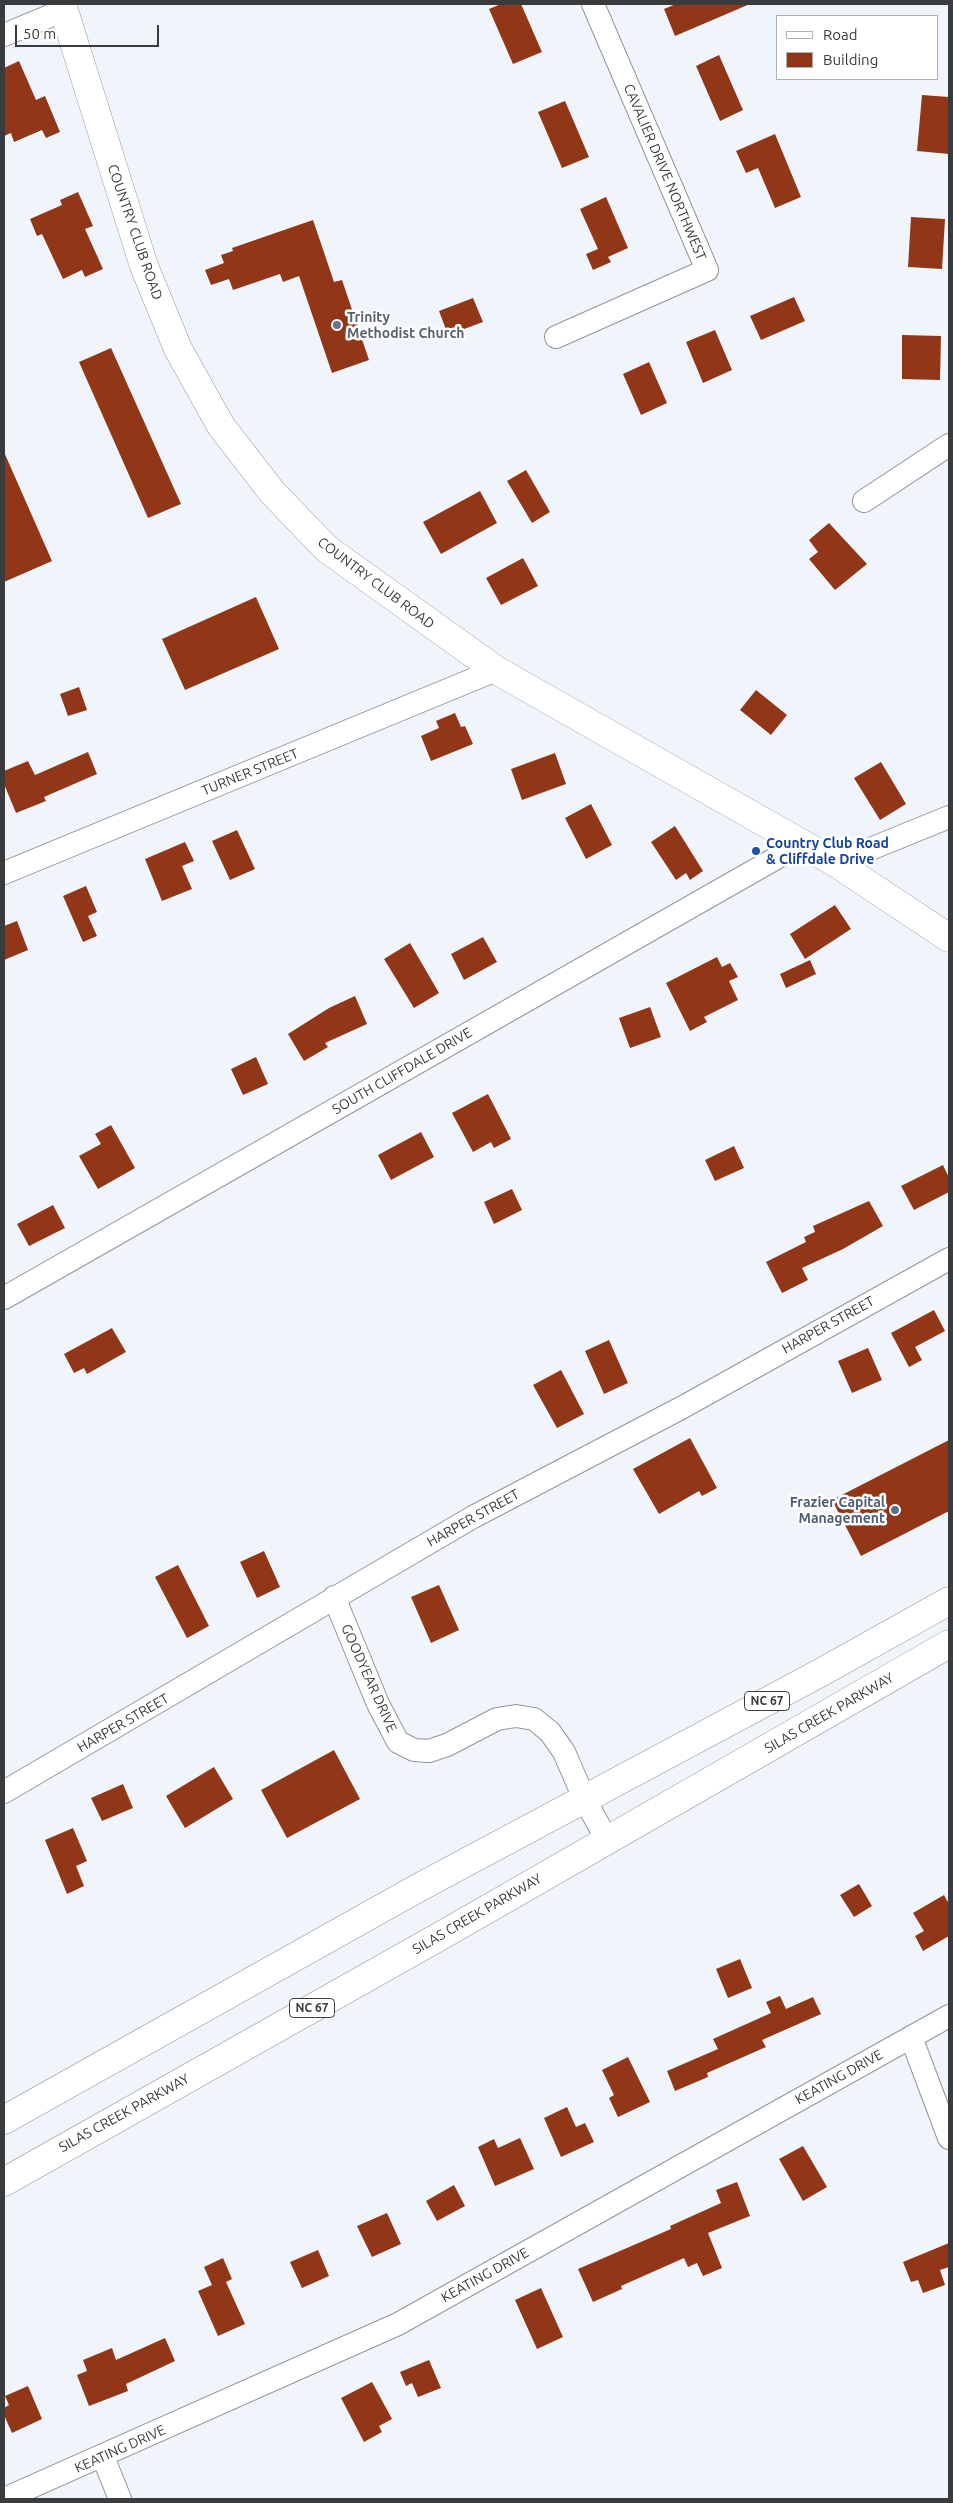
<!DOCTYPE html>
<html>
<head>
<meta charset="utf-8">
<style>
  body { margin:0 }
  #map { position:relative; width:953px; height:2503px; overflow:hidden; background:#f0f4fb; font-family:Ubuntu,sans-serif }
  canvas { display:block }
  .frame { position:absolute; inset:0; border:5px solid #393b3d; pointer-events:none }
  .legend { position:absolute; left:776px; top:15px; width:162px; height:65px; box-sizing:border-box; background:#fff; border:1px solid #b0b1b1; margin:0; padding:6px 9px; list-style:none; font-size:15px; color:#393b3d }
  .legend li { display:flex; align-items:center; gap:10px; height:25px }
  .legend b { width:25px; border:1px solid #b0b1b1 }
  .scale { position:absolute; left:15px; top:25px; width:144px; height:22px; box-sizing:border-box; border:2px solid #393b3d; border-top:0; padding-left:6px; font-size:15px; line-height:18px; white-space:nowrap; color:#393b3d; -webkit-text-stroke:4px #fff; paint-order:stroke }
</style>
</head>
<body>
<div id="map">
<canvas width="953" height="2503"></canvas>
<div class="frame"></div>
<ul class="legend">
<li><b style="height:6px;background:#fff"></b>Road</li>
<li><b style="height:14px;background:#913718"></b>Building</li>
</ul>
<div class="scale">50 m</div>
</div>
<script>
const context = document.querySelector('canvas').getContext('2d');
context.lineJoin = 'round';
function fill(path, color) {
  context.fillStyle = color;
  context.fill(path, 'evenodd');
}
function poly(rows) {
  const path = new Path2D();
  for (const r of rows) {
    path.moveTo(r[0], r[1]);
    for (let i = 2; i < r.length; i += 2) path.lineTo(r[i], r[i + 1]);
  }
  return path;
}
function strokePath(path, color, width, dash) {
  context.strokeStyle = color;
  context.lineWidth = width;
  context.lineCap = dash ? 'butt' : 'round';
  context.setLineDash(dash || []);
  context.stroke(path);
}
function write(font, color, halo, rows, align = 'center') {
  context.font = font + ' Ubuntu,sans-serif';
  context.lineWidth = 5;
  context.setLineDash([]);
  context.textBaseline = 'middle';
  context.strokeStyle = halo;
  context.fillStyle = color;
  for (const [text, x, y, turn = 0] of rows) {
    context.save();
    context.translate(x, y);
    context.rotate((+turn || 0) * Math.PI / 180);
    context.textAlign = isNaN(turn) ? turn : align;
    if (halo) context.strokeText(text, 0, 0);
    context.fillText(text, 0, 0);
    context.restore();
  }
}
fill(poly([
  [501,4,521,4,542,52,513,64,489,9],
  [676,4,750,4,675,36,664,9],
  [719,55,743,110,720,121,696,66],
  [19,61,36,100,45,96,60,132,46,138,42,130,14,142,11,133,4,136,4,68],
  [922,95,949,97,949,154,917,151],
  [565,101,589,157,562,168,538,112],
  [775,134,801,197,775,208,758,168,746,173,736,151],
  [78,192,93,226,85,229,103,269,85,277,82,270,63,279,42,234,37,236,30,219,62,205,60,200],
  [606,197,628,248,608,257,611,262,593,270,586,254,598,249,580,209],
  [911,217,945,219,942,269,908,267],
  [313,220,334,282,342,280,369,360,332,373,299,276,283,282,280,274,233,290,229,279,211,285,205,270,224,263,221,255,233,251,232,248],
  [794,297,805,321,761,340,750,316],
  [473,298,483,322,448,335,439,311],
  [715,330,732,370,703,383,686,342],
  [902,335,941,336,940,380,902,379],
  [111,348,181,504,148,518,79,362],
  [649,362,667,403,641,415,623,374],
  [4,452,52,561,4,582],
  [526,470,550,512,532,523,507,481],
  [480,491,497,523,441,554,423,522],
  [829,523,867,564,835,590,809,559,818,552,809,540],
  [523,558,538,586,501,605,486,578],
  [256,597,279,649,185,690,162,639],
  [79,687,87,710,68,716,60,694],
  [756,690,787,715,771,735,740,710],
  [455,713,461,727,465,726,473,744,431,761,421,736,439,728,436,721],
  [88,752,97,774,44,797,46,801,16,813,4,784,4,771,28,761,35,775],
  [555,753,566,784,522,800,511,769],
  [881,762,906,804,880,820,854,778],
  [591,804,612,845,586,859,565,818],
  [675,826,703,871,690,880,686,873,676,880,651,842],
  [237,830,255,869,230,880,212,841],
  [185,842,194,861,182,866,192,889,162,901,145,859],
  [86,886,97,912,88,916,97,936,83,942,63,896],
  [835,905,851,929,805,959,790,934],
  [17,921,28,950,4,960,4,926],
  [483,937,497,962,464,980,451,954],
  [410,943,439,993,414,1008,384,959],
  [717,957,722,967,730,963,738,977,729,981,738,1000,704,1017,707,1022,690,1031,666,983],
  [810,960,816,974,786,988,780,974],
  [355,996,367,1024,325,1043,328,1047,304,1061,288,1034,329,1008],
  [650,1007,661,1037,630,1048,619,1018],
  [256,1057,268,1084,243,1095,231,1069],
  [488,1094,511,1139,494,1148,491,1142,473,1152,452,1113],
  [111,1125,135,1168,98,1189,79,1156,101,1144,95,1134],
  [421,1132,434,1157,391,1180,378,1155],
  [734,1146,744,1168,715,1181,705,1160],
  [943,1165,949,1178,949,1192,914,1210,901,1186],
  [512,1189,522,1210,494,1224,484,1202],
  [869,1201,883,1226,843,1249,802,1268,808,1280,782,1293,766,1262,806,1242,804,1237,815,1232,813,1226],
  [53,1205,65,1228,29,1246,17,1224],
  [934,1310,945,1331,915,1347,922,1360,909,1367,891,1333],
  [112,1328,126,1352,87,1374,84,1368,74,1373,64,1354],
  [609,1340,628,1383,604,1394,585,1351],
  [868,1348,882,1380,852,1393,838,1361],
  [561,1370,584,1414,557,1428,533,1385],
  [690,1438,717,1488,702,1496,699,1491,659,1514,633,1469],
  [949,1440,949,1511,861,1556,832,1500],
  [264,1551,280,1587,257,1598,240,1562],
  [178,1565,209,1626,187,1638,155,1577],
  [439,1585,459,1630,431,1643,411,1597],
  [334,1750,360,1799,287,1838,261,1790],
  [214,1767,233,1799,185,1828,166,1796],
  [123,1784,133,1808,102,1821,91,1798],
  [73,1828,87,1861,76,1866,84,1886,67,1894,45,1840],
  [859,1884,872,1906,854,1917,840,1895],
  [944,1895,949,1904,949,1936,923,1951,915,1936,924,1931,913,1913],
  [740,1959,752,1988,728,1998,716,1969],
  [780,1996,786,2009,813,1997,821,2014,762,2040,766,2047,707,2073,708,2077,675,2091,667,2071,718,2049,713,2039,771,2013,766,2002],
  [628,2057,650,2102,618,2117,609,2098,614,2095,602,2070],
  [567,2107,576,2127,585,2123,594,2142,561,2157,544,2118],
  [520,2138,534,2169,495,2186,478,2147,494,2139,498,2148],
  [803,2146,827,2187,803,2201,779,2159],
  [737,2182,750,2216,708,2233,722,2268,703,2276,697,2263,688,2267,684,2258,621,2286,622,2289,593,2302,578,2269,671,2229,670,2226,721,2203,716,2190],
  [454,2185,465,2206,437,2221,426,2201],
  [387,2213,401,2244,372,2257,357,2226],
  [949,2243,949,2267,940,2270,945,2285,923,2293,918,2280,911,2282,903,2262],
  [318,2250,329,2276,302,2288,290,2262],
  [223,2258,232,2279,226,2282,245,2324,218,2336,198,2291,212,2285,204,2267],
  [541,2288,563,2337,537,2349,515,2300],
  [165,2338,175,2361,126,2384,128,2391,89,2406,77,2375,87,2371,83,2360,112,2348,116,2360],
  [429,2360,441,2388,418,2397,412,2383,406,2386,400,2372],
  [372,2382,392,2419,379,2426,382,2432,364,2442,341,2398],
  [28,2386,42,2419,12,2433,4,2415,4,2408,9,2405,5,2396]
]), '#913718');
const minor = poly([
  [4,35,64,10],
  [556,337,707,270,593,4],
  [864,501,949,445],
  [836,863,949,817],
  [4,873,496,670],
  [4,1298,801,844],
  [334,1597,378,1704,398,1742,414,1750,429,1751,447,1745,497,1719,516,1716,534,1719,550,1732,564,1752,584,1798,607,1840],
  [4,1792,473,1517,683,1407,949,1259],
  [911,2037,949,2138],
  [103,2457,120,2499],
  [4,2499,398,2324,949,2016]
]);
const primary = poly([
  [62,4,144,266,178,349,221,426,272,492,327,549,496,670,836,863,949,938],
  [4,2120,418,1888,820,1673,949,1601],
  [4,2182,444,1934,949,1644]
]);
strokePath(minor, '#91959b', 24);
strokePath(primary, '#91959b', 29);
strokePath(minor, '#fff', 22);
strokePath(primary, '#fff', 28);
for (const [x, y, r, color] of [
  [337,325,5,"#6b7280"],
  [756,851,5,"#1a4fb4"],
  [895,1510,5,"#5c6f8a"]
]) {
  const dot = new Path2D();
  dot.arc(x, y, r, 0, 2 * Math.PI);
  context.fillStyle = color;
  context.fill(dot);
  strokePath(dot, '#fff', 2);
}
for (const [x, y, w] of [
  [767,1701,45],
  [312,2008,45]
]) {
  const box = new Path2D();
  box.roundRect(x - w / 2, y - 9.5, w, 19, 4);
  context.fillStyle = '#fff';
  context.fill(box);
  strokePath(box, '#393b3d', 1);
}
write('bold 12px', '#393b3d', null, [
  ["NC 67",767,1701],
  ["NC 67",312,2008]
]);
write('14px', '#393b3d', '#fff', [
  ["CAVALIER DRIVE NORTHWEST",665,172,67],
  ["COUNTRY CLUB ROAD",135,232,71],
  ["COUNTRY CLUB ROAD",376,583,37],
  ["TURNER STREET",250,772,-22],
  ["SOUTH CLIFFDALE DRIVE",402,1071,-30],
  ["HARPER STREET",828,1325,-29],
  ["HARPER STREET",473,1518,-29],
  ["GOODYEAR DRIVE",369,1678,66],
  ["SILAS CREEK PARKWAY",829,1713,-30],
  ["HARPER STREET",123,1723,-30],
  ["SILAS CREEK PARKWAY",477,1914,-30],
  ["KEATING DRIVE",839,2077,-29],
  ["SILAS CREEK PARKWAY",124,2113,-29],
  ["KEATING DRIVE",485,2275,-29],
  ["KEATING DRIVE",120,2449,-24]
]);
write('bold 14px', '#5b616d', '#fff', [
  ["Trinity",347,317],
  ["Methodist Church",347,333]
], 'left');
write('bold 14px', '#164399', '#fff', [
  ["Country Club Road",766,843],
  ["& Cliffdale Drive",766,859]
], 'left');
write('bold 14px', '#4e5e75', '#fff', [
  ["Frazier Capital",885,1502],
  ["Management",885,1518]
], 'right');
</script>
</body>
</html>
